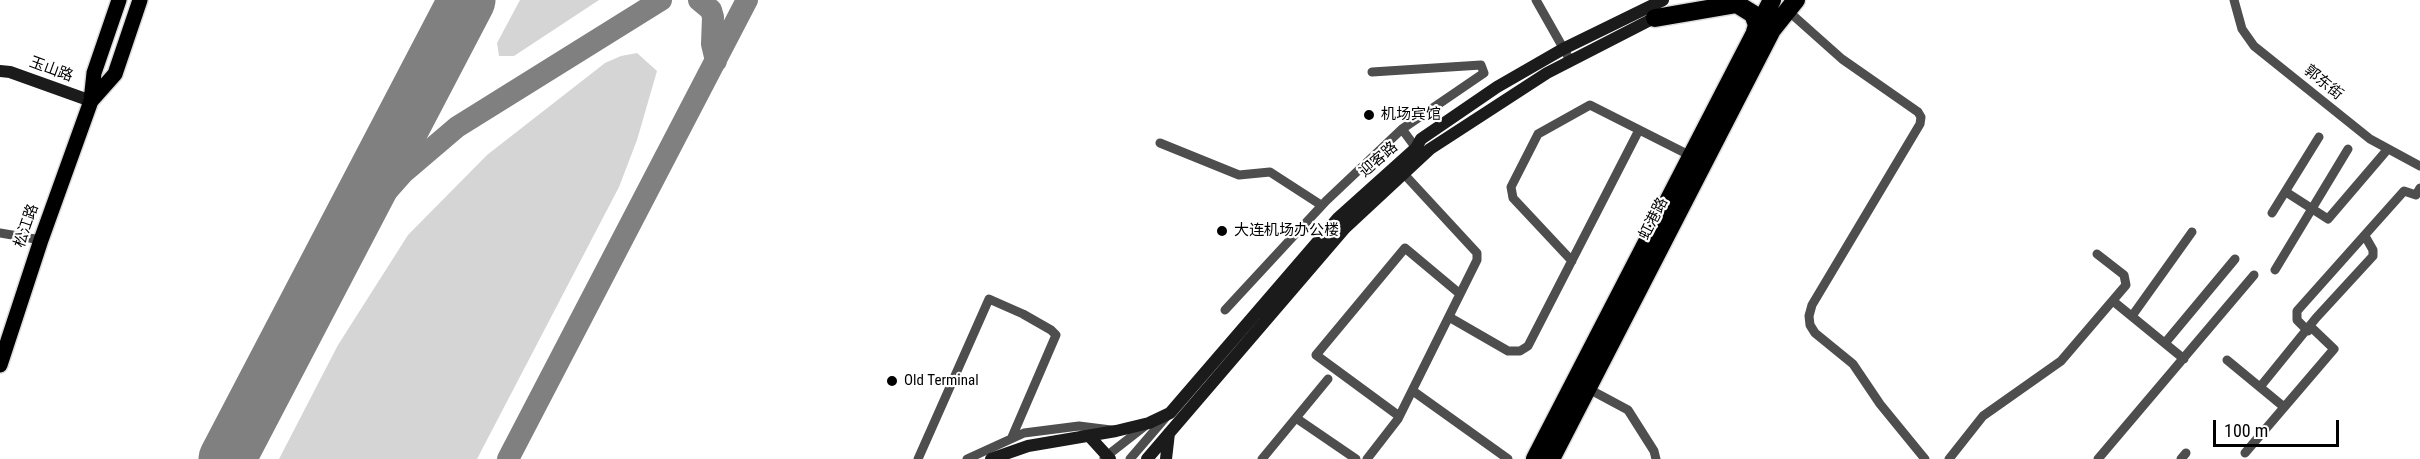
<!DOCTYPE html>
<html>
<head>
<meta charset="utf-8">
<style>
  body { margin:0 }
  #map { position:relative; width:2420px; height:459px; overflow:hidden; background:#fff; font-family:"Roboto Condensed",sans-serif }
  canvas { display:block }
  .scale { position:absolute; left:2213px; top:420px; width:126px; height:27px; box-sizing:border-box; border:3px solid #000; border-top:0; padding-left:8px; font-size:18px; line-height:21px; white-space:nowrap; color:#000; -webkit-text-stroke:4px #fff; paint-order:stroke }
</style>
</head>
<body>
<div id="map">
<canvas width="2420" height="459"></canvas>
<div class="scale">100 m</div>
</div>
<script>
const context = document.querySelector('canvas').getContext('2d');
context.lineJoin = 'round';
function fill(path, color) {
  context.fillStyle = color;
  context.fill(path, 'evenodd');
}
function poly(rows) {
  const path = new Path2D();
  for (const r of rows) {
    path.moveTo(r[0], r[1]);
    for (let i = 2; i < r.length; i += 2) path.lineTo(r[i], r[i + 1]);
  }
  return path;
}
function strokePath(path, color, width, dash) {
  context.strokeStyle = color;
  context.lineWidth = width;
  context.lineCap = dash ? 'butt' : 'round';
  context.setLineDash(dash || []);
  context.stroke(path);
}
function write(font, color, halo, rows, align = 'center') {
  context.font = font + ' "Roboto Condensed","Noto Sans SC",sans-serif';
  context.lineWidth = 4.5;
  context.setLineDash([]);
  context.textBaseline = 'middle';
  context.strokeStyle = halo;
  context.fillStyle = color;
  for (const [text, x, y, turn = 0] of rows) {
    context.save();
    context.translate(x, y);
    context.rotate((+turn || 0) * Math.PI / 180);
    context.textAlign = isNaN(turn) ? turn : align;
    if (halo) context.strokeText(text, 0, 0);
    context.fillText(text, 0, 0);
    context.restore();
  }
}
fill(poly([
  [520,0,599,0,514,56,499,56,497,43],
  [637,53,657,71,637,140,619,187,477,459,279,459,338,345,408,235,487,155,605,63,621,56]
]), '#d5d5d5');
strokePath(poly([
  [699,0,711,10,713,17,712,44,716,61],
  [339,245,403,173,457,127,661,0],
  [508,459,747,0]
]), '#808080', 22);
strokePath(poly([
  [227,459,467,0]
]), '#808080', 57);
const primary = poly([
  [91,101,115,74,140,0],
  [0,365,41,240,91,101,94,73,119,0]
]);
const highway = poly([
  [1655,18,1737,4,1753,14,1757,25,1755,32],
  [1535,459,1772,0],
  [1551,459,1772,30,1796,0]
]);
strokePath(primary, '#dbdbdb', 18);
strokePath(highway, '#dbdbdb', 21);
strokePath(poly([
  [1536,0,1570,60],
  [2234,0,2242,29,2254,46,2370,139,2420,166],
  [1787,10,1842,59,1918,112,1921,117,1920,124,1812,305,1809,316,1810,325,1815,333,1853,364,1880,404,1925,459],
  [1402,129,1416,148],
  [1160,143,1239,175,1270,172,1321,205],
  [2286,192,2328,219,2387,150],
  [2272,213,2319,137],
  [0,233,41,240],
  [1572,261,1513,198,1511,187,1538,134,1590,105,1691,156],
  [2275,270,2348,149],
  [2113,301,2184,359],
  [1225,310,1326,201,1402,129,1484,73,1481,65,1372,72],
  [2132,316,2192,232],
  [1449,317,1508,351,1520,351,1528,346,1639,130],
  [2308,331,2297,320,2297,311,2404,191,2416,195,2420,188],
  [2165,343,2235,259],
  [2227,360,2284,407],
  [2260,387,2316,318,2373,256,2373,250,2365,236],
  [1587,388,1628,410,1654,451,1656,459],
  [1413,391,1508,459],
  [1399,416,1316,355,1405,248,1460,294],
  [1296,418,1356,459],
  [2245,453,2334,349,2311,327],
  [1104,458,1145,426],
  [918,459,989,299,1023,314,1051,330,1056,335,1012,437],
  [967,459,1024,433,1079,426,1111,430],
  [1130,459,1166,417],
  [1262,459,1328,379],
  [1367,459,1398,419,1477,260,1477,253,1404,174],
  [1949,459,1983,416,2061,361,2126,285,2124,275,2097,254],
  [2098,459,2254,275],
  [2181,459,2186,453]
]), '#4e4e4e', 9);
strokePath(poly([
  [0,71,10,72,91,101],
  [1090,437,1110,459],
  [991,459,1028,446,1116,431,1149,423,1170,413,1338,218,1416,148,1421,139,1497,87,1563,49,1663,0],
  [1147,459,1345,228,1430,149,1547,73,1660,15],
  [1166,459,1169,433]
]), '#1b1b1b', 12);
strokePath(primary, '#000', 15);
strokePath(highway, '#000', 18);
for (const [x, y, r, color] of [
  [1369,115,6,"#000"],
  [1222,231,6,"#000"],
  [892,381,6,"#000"]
]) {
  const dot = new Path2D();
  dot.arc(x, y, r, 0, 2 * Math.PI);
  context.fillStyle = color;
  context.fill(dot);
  strokePath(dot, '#fff', 2);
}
write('15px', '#000', '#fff', [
  ["玉山路",51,70,20],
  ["郭东街",2323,83,39],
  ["迎客路",1379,160,-41],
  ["虹港路",1654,219,-63],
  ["松江路",27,226,-71]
]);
write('15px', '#000', '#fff', [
  ["机场宾馆",1381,115],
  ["大连机场办公楼",1234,231],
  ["Old Terminal",904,381]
], 'left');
</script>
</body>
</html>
